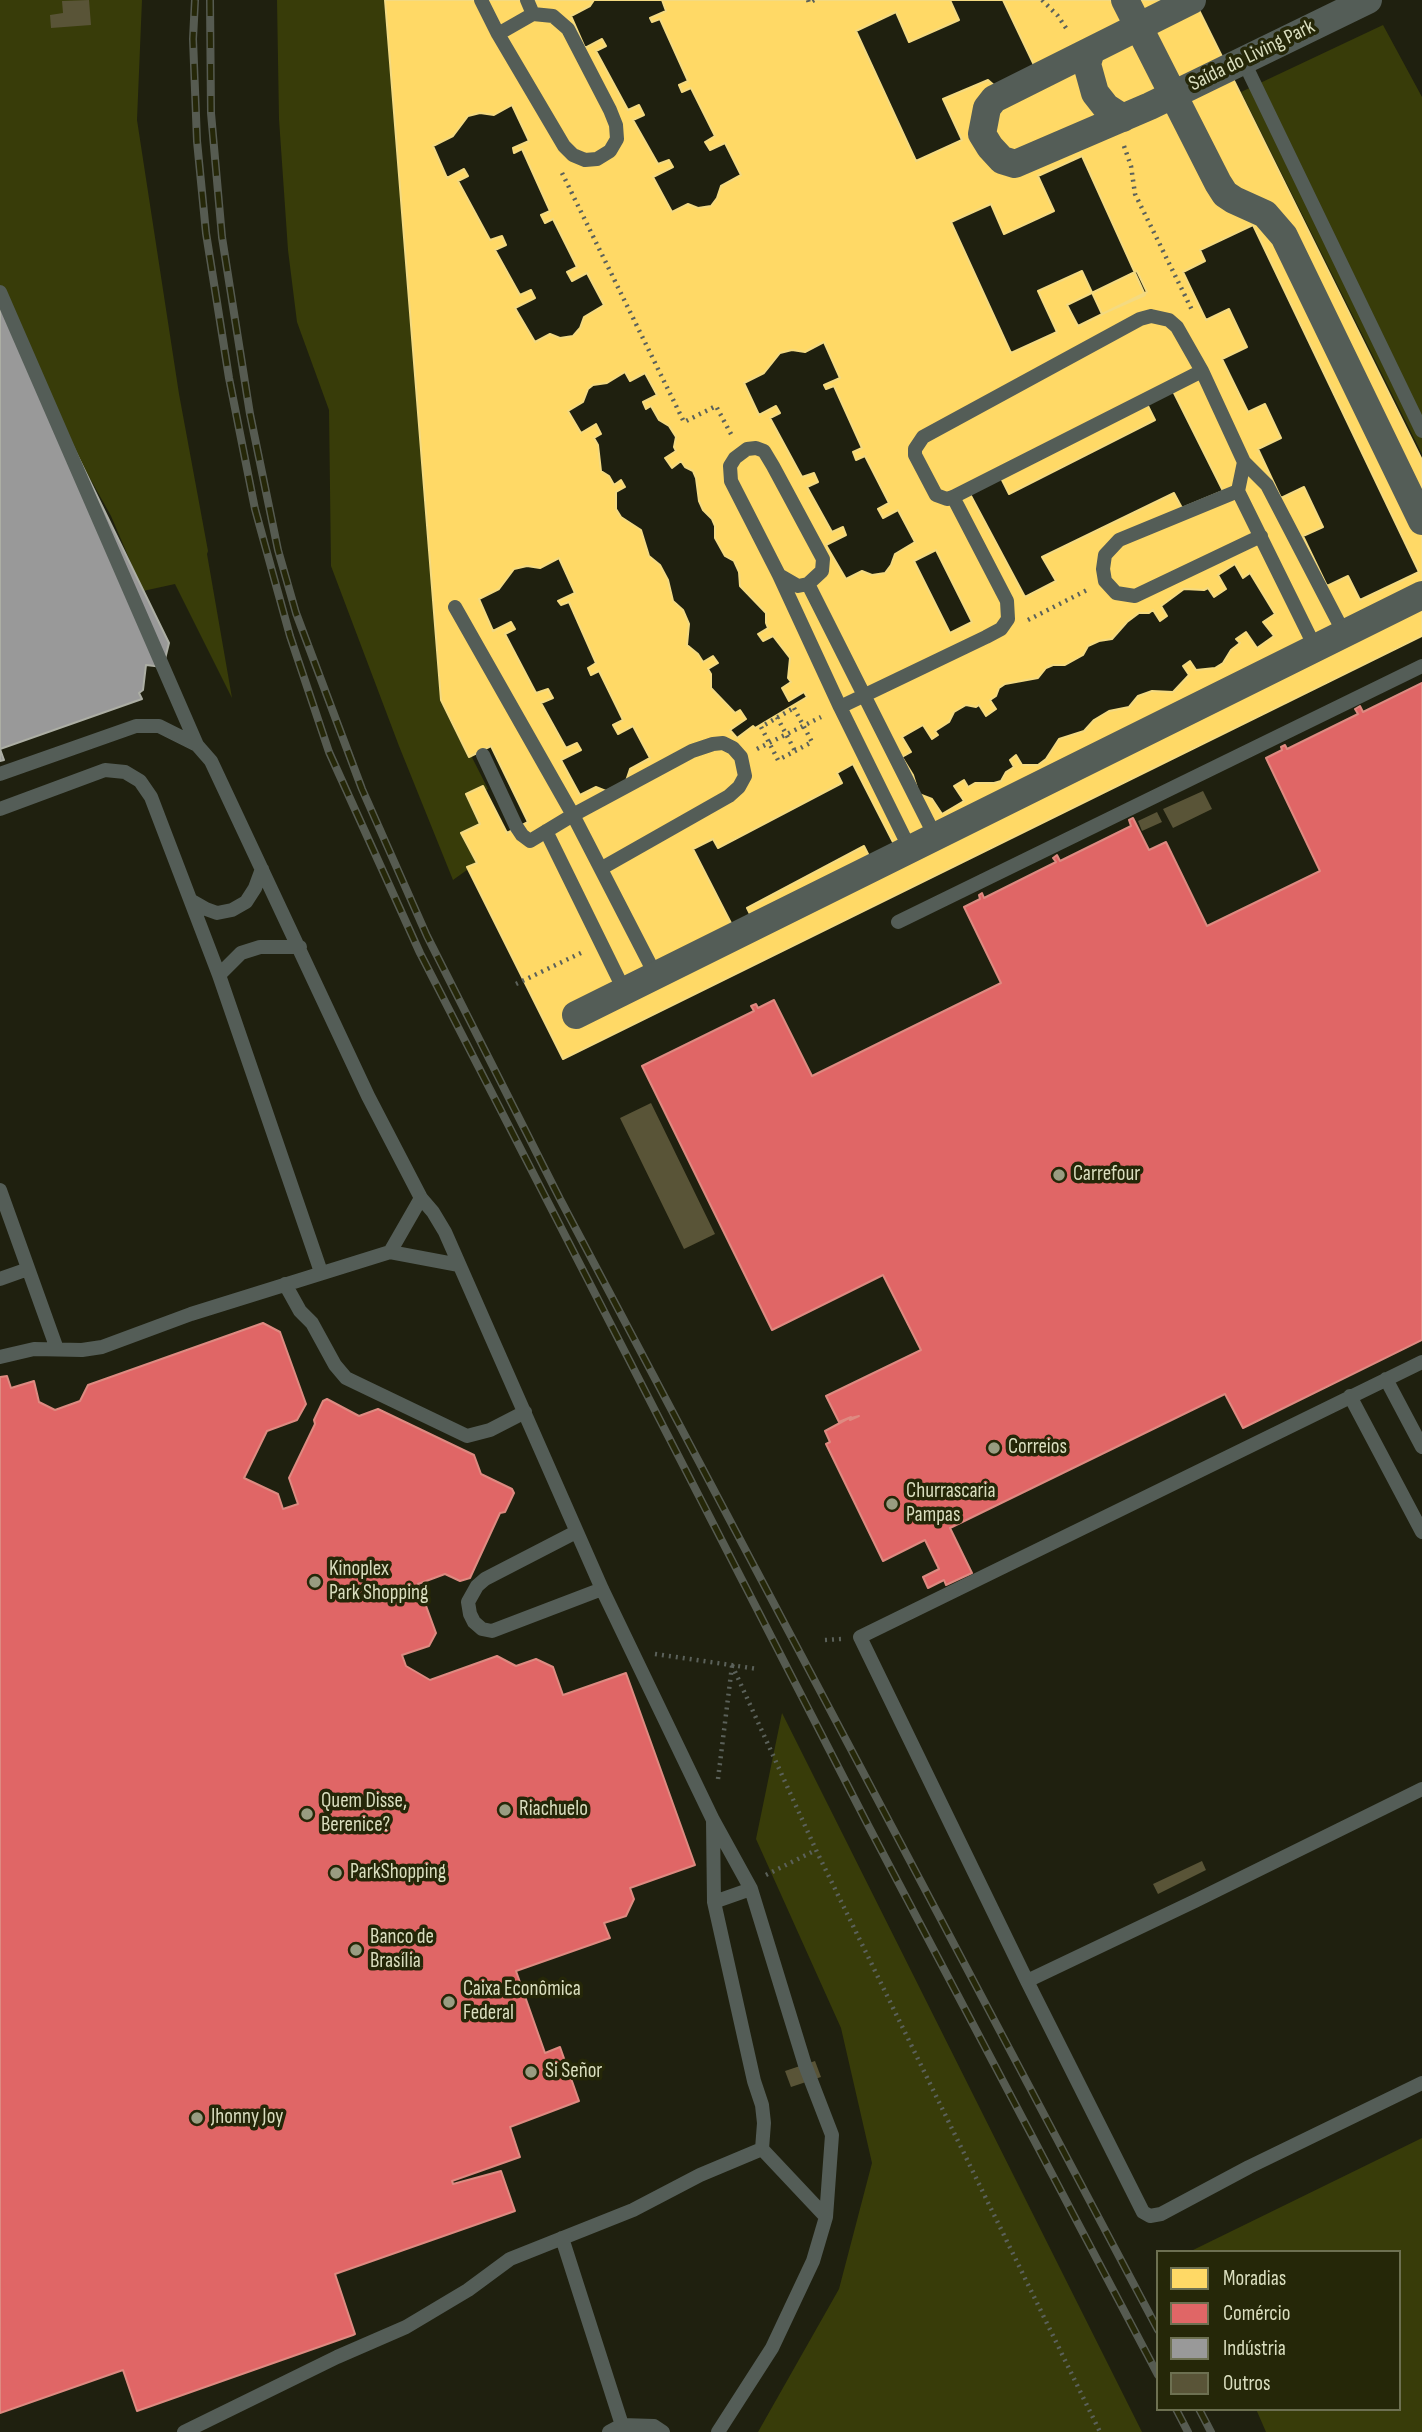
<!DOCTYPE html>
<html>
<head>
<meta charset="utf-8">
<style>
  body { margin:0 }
  #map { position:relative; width:1422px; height:2432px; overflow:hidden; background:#1f200f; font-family:"Sofia Sans Condensed",sans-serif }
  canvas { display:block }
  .legend { position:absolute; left:1156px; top:2250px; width:245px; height:161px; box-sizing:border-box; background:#252708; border:2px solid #6d7051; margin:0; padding:9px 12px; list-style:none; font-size:21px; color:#dadebf }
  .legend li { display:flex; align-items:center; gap:14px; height:35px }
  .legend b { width:35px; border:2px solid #6d7051 }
</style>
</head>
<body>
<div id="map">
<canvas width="1422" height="2432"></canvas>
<ul class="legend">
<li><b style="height:19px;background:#ffd966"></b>Moradias</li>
<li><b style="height:19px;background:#e06666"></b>Comércio</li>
<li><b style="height:19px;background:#999"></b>Indústria</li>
<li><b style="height:19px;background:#595437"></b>Outros</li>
</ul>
</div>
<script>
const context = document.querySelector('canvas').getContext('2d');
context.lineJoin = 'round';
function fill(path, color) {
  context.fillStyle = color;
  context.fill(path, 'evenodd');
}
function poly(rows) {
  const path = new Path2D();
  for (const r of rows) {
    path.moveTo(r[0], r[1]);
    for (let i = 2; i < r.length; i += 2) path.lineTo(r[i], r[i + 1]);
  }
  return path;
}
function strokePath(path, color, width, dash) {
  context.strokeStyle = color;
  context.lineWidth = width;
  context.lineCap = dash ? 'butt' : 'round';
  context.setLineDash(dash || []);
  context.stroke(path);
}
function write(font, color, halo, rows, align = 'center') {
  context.font = font + ' "Sofia Sans Condensed",sans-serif';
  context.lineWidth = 7;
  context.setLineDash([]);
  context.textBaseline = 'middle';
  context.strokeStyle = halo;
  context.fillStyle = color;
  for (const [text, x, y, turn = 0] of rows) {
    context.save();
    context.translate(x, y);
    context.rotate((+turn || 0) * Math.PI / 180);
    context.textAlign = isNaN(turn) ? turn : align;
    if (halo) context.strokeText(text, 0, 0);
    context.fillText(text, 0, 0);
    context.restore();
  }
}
fill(poly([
  [0,0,142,0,137,120,179,394,208,551,207,554,232,698,175,584,143,591,111,516,21,355,0,298],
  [277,0,391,0,446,706,488,789,472,799,487,828,478,862,453,880,399,746,331,566,329,410,297,322,288,250,279,119],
  [1383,25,1422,97,1422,454,1241,92],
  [782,1713,1142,2432,758,2432,839,2289,872,2163,841,2028,756,1839],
  [1422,2138,1422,2432,1266,2432,1256,2409,1399,2409,1399,2252,1189,2252]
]), '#383c09');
const homes = poly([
  [385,0,1194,0,1422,460,1422,636,563,1059,467,867,477,863,461,833,480,824,466,794,483,786,507,833,528,822,491,746,469,757,441,700,385,0],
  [1137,271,1147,292,1078,326,1067,305,1137,271],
  [936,550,972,622,950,633,914,561,936,550],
  [594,0,662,0,666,11,650,18,652,22,660,19,688,81,679,85,682,92,691,88,715,136,705,142,710,150,725,143,741,175,721,186,717,198,711,206,698,208,688,204,672,212,653,177,673,167,669,160,658,164,633,120,644,115,639,105,628,110,596,51,606,46,602,39,585,48,571,16,590,6,594,0],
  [950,0,1003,0,1034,65,996,87,988,80,943,99,962,140,916,161,856,31,896,12,909,42,959,20,950,0],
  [512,105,529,141,513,148,514,153,522,149,550,211,541,215,545,223,553,219,577,267,567,272,572,281,587,273,604,305,584,317,580,328,573,336,560,338,550,334,535,342,515,308,535,298,531,290,520,295,495,250,506,245,502,236,490,240,458,181,468,176,464,169,447,178,433,146,453,136,468,116,480,113,494,115,512,105],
  [1082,156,1145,295,1102,314,1082,271,1038,291,1057,332,1011,353,951,222,991,204,1004,234,1054,211,1038,176,1082,156],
  [1253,225,1419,572,1360,600,1348,576,1327,586,1303,536,1323,527,1304,487,1281,498,1258,449,1281,438,1265,404,1248,412,1222,359,1247,347,1229,309,1206,320,1183,272,1205,261,1200,250,1253,225],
  [824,342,840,378,824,385,826,389,834,386,862,448,853,452,856,460,865,456,889,503,878,509,883,518,898,510,915,542,895,554,891,565,885,573,872,575,862,571,846,579,826,545,846,535,843,527,832,532,807,487,818,482,814,473,802,477,770,418,780,413,776,406,759,415,744,383,764,373,780,353,792,350,805,352,824,342],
  [625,372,630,381,645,373,657,395,643,402,646,409,651,406,659,420,669,426,676,437,674,447,676,451,665,458,672,468,681,461,685,467,693,471,696,478,699,501,703,510,712,519,715,526,715,538,725,556,734,561,739,572,740,586,766,613,766,623,768,628,758,634,763,641,773,636,790,658,788,678,791,682,782,688,789,701,804,692,807,697,755,728,753,726,737,738,730,730,746,719,740,710,735,713,711,688,711,674,708,669,718,663,713,656,703,662,698,654,687,645,689,624,683,610,673,601,668,580,660,565,649,556,641,530,621,517,616,509,616,492,625,487,621,480,614,485,609,476,601,471,598,445,594,438,601,434,596,424,581,433,568,411,583,402,588,389,593,385,607,383,625,372],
  [1173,391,1223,491,1182,508,1174,493,1042,557,1056,581,1025,597,970,494,1001,478,1009,494,1155,420,1147,404,1173,391],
  [559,558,575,593,558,601,561,605,569,602,596,663,588,668,591,675,599,671,623,720,613,725,618,734,633,726,650,758,630,769,626,781,606,791,596,787,580,795,561,760,581,750,577,743,566,748,541,703,553,698,548,689,536,693,505,634,515,629,511,622,493,631,479,599,499,589,514,569,527,566,540,568,559,558],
  [1235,564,1243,578,1250,573,1275,614,1263,622,1274,636,1257,648,1246,632,1236,639,1240,643,1231,650,1223,663,1215,668,1196,670,1190,661,1183,666,1189,675,1173,692,1152,691,1138,696,1129,707,1109,711,1094,720,1084,731,1059,739,1046,759,1038,765,1022,765,1016,755,1010,760,1014,767,1006,772,1001,781,994,783,975,783,968,787,964,780,954,786,964,801,942,814,932,799,919,794,913,775,902,757,911,752,902,737,923,725,932,739,938,735,935,731,949,722,954,712,966,705,976,707,979,705,986,716,996,709,990,700,996,696,999,688,1005,684,1038,678,1046,668,1053,665,1065,665,1083,655,1088,646,1099,641,1112,639,1127,622,1139,613,1149,613,1153,610,1160,621,1167,616,1161,606,1184,589,1204,590,1208,588,1214,597,1226,589,1218,575,1235,564],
  [853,764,896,848,871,860,864,846,747,908,753,920,734,929,693,849,713,839,718,848,842,783,837,773,853,764]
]);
fill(homes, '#ffd966');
strokePath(homes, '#f4da81', 2);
const shops = poly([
  [1422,683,1422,1340,1243,1428,1225,1394,950,1528,972,1573,946,1585,944,1580,928,1588,923,1577,939,1569,925,1540,883,1561,826,1444,830,1442,825,1431,849,1418,850,1420,859,1416,851,1418,851,1417,839,1422,826,1396,921,1350,883,1275,772,1330,642,1066,754,1011,751,1006,756,1004,758,1008,774,1000,812,1076,1001,983,964,907,980,899,979,895,982,893,984,898,1056,862,1053,858,1057,855,1060,861,1131,826,1129,820,1133,818,1149,850,1166,842,1207,926,1320,871,1266,758,1282,750,1281,747,1285,745,1287,749,1358,714,1355,709,1360,706,1363,712,1422,683],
  [263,1323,280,1332,306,1404,297,1420,267,1431,244,1478,278,1494,283,1509,298,1504,289,1478,315,1424,314,1420,323,1401,327,1399,359,1416,378,1409,474,1455,481,1474,512,1489,514,1493,505,1512,500,1513,470,1578,460,1581,445,1574,418,1584,436,1633,429,1646,402,1655,406,1666,430,1680,497,1656,516,1666,536,1659,553,1667,563,1695,626,1673,695,1865,630,1888,634,1899,626,1916,604,1923,610,1938,516,1971,545,2053,560,2047,579,2101,510,2127,520,2157,452,2181,453,2184,501,2171,515,2211,335,2274,355,2334,353,2335,137,2411,123,2370,0,2413,0,1377,7,1376,11,1388,34,1381,39,1402,55,1410,80,1401,88,1385,263,1323]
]);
fill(shops, '#e06666');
strokePath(shops, '#de8a81', 2);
const industry = poly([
  [0,297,169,643,163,667,146,665,143,690,139,693,142,699,0,749,4,760,0,761,0,297]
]);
fill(industry, '#999');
strokePath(industry, '#acaea4', 2);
fill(poly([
  [89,0,91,25,51,28,50,15,63,13,62,1],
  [1203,791,1212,809,1173,828,1163,809],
  [1157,812,1162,822,1142,831,1138,821],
  [651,1103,715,1234,684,1249,620,1118],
  [1202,1861,1206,1870,1158,1894,1153,1884],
  [815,2061,821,2077,791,2087,785,2071]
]), '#595437');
strokePath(poly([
  [808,0,809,3,814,0],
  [1042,0,1058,16,1068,31],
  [1124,146,1131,166,1135,194,1193,312],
  [562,173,684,422,716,406,732,436],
  [1028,620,1089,589],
  [794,708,812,742,778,760,761,727,794,708],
  [777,717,795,751],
  [757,749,821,717],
  [516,984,585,951],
  [825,1640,841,1639],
  [655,1654,758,1669],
  [732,1665,816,1850,1100,2432],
  [718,1779,732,1666],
  [766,1875,816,1850]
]), '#5b615a', 4.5, [2, 5]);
strokePath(poly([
  [481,0,498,34,564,146,573,155,585,160,597,159,610,151,617,139,616,125,610,110,568,29,553,16,533,14,527,0],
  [498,34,533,14],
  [1243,60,1422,431],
  [0,292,197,745],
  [1151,316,1169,320,1177,327,1202,371,953,497,947,499,936,495,915,455,915,449,923,437,1140,319,1151,316],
  [1202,371,1244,462,1267,485,1344,633],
  [756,448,764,451,773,466,823,559,822,571,808,584,798,586,779,575,731,481,730,466,735,458,747,449,756,448],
  [1244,462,1238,491,1315,647],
  [1238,491,1119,540,1105,555,1103,569,1105,581,1116,593,1135,596,1261,536],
  [779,575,840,707],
  [808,584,935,836],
  [455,607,573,815,692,751,713,744,723,743,733,748,741,757,745,776,739,787,729,796,602,868],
  [483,755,516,826,522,835,530,841,573,815,655,974],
  [0,774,136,726,159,726,197,745,211,761,368,1096,421,1198,433,1212,445,1232,602,1589,713,1820,751,1889,805,2065,832,2135,826,2217,813,2261,772,2348,718,2432],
  [0,809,105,770,125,772,140,781,151,797,219,975,321,1272],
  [546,831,624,990],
  [910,849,840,707,986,637,1001,629,1008,619,1007,601,953,497],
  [192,901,206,909,217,913,232,910,246,902,255,888,262,869],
  [898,922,1422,666],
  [219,975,241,953,260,947,300,947],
  [0,1190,57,1349],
  [390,1252,421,1198],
  [0,1279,28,1269],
  [285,1284,300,1311,312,1323,335,1365,346,1378,467,1436,490,1430,525,1412],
  [0,1357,34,1349,82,1350,102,1347,191,1314,390,1252,459,1265],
  [1422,1362,860,1637,1027,1981,1143,2212,1150,2216,1161,2214,1249,2167,1422,2083],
  [1386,1379,1422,1447],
  [1350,1396,1422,1532],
  [576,1532,485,1579,477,1586,468,1602,470,1614,474,1622,482,1629,492,1631,602,1589],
  [713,1821,714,1902,754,2081,762,2105,764,2123,762,2149,826,2217],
  [714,1902,751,1889],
  [1027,1981,1195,1901,1422,1789],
  [562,2238,622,2425],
  [184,2432,337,2357,406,2327,468,2290,510,2259,633,2210,700,2175,762,2149],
  [609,2432,622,2425,654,2426,663,2432]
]), '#545d57', 14);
strokePath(poly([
  [1125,0,1218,183,1225,194,1234,200,1265,214,1284,236,1422,521],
  [1192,0,994,99,987,108,982,134,990,147,1002,160,1015,164,1150,106,1368,0],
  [1091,51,1087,64,1095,93,1106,107,1123,118],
  [576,1015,1422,595]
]), '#545d57', 28);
const rail = poly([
  [195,0,193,39,197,141,206,233,229,378,255,509,290,636,329,752,420,953,869,1827,1158,2375],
  [210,0,211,113,222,237,250,414,278,550,296,613,362,789,427,936,560,1199,1158,2330],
  [1176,2409,1188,2432],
  [1199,2409,1211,2432]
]);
strokePath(rail, '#565b51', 8);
strokePath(rail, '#252708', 5, [16]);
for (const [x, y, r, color] of [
  [1059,1175,7,"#999c81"],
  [994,1448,7,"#999c81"],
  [892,1504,7,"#999c81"],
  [315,1582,7,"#999c81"],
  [505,1810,7,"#999c81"],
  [307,1814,7,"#999c81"],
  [336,1873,7,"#999c81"],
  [356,1950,7,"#999c81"],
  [449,2002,7,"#999c81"],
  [531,2072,7,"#999c81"],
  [197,2118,7,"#999c81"]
]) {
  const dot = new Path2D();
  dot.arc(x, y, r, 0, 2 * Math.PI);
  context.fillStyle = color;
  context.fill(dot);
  strokePath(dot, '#252708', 2.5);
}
write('21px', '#dadebf', '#252708', [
  ["Saída do Living Park",1252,56,-26]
]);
write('21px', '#dadebf', '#252708', [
  ["Carrefour",1073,1175],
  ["Correios",1008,1448],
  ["Churrascaria",906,1492],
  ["Pampas",906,1516],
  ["Kinoplex",329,1570],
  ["Park Shopping",329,1594],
  ["Quem Disse,",321,1802],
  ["Berenice?",321,1826],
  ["Riachuelo",519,1810],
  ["ParkShopping",350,1873],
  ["Banco de",370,1938],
  ["Brasília",370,1962],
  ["Caixa Econômica",463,1990],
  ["Federal",463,2014],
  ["Si Señor",545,2072],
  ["Jhonny Joy",211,2118]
], 'left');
</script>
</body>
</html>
